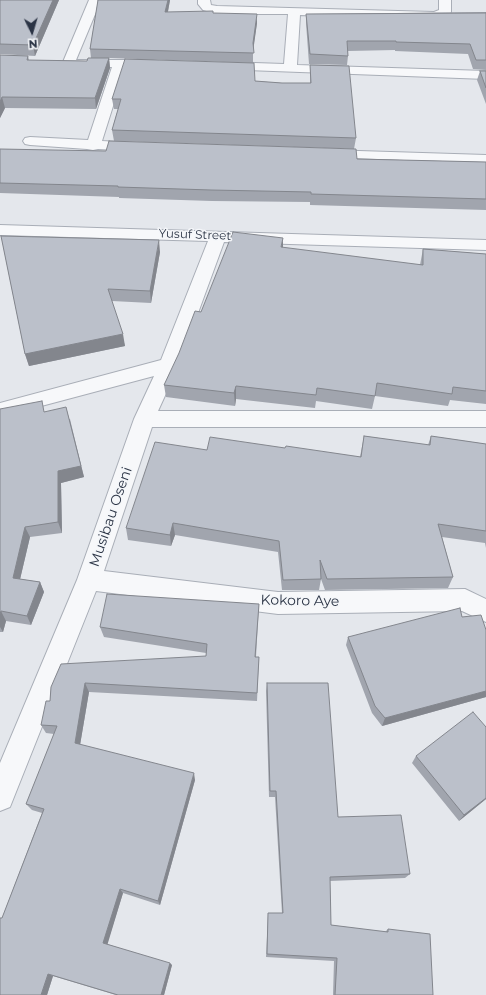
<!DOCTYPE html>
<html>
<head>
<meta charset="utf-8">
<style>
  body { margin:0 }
  #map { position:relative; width:486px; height:995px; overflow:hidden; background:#e4e7ec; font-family:Montserrat,sans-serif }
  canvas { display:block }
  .north { position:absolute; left:12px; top:12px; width:40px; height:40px; -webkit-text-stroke:3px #f4f6f9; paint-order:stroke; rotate:175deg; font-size:11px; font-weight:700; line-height:16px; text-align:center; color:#2b3445 }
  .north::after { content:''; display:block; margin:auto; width:14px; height:18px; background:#2b3445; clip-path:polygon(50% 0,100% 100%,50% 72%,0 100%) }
</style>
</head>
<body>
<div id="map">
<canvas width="486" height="995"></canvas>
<div class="north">N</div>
</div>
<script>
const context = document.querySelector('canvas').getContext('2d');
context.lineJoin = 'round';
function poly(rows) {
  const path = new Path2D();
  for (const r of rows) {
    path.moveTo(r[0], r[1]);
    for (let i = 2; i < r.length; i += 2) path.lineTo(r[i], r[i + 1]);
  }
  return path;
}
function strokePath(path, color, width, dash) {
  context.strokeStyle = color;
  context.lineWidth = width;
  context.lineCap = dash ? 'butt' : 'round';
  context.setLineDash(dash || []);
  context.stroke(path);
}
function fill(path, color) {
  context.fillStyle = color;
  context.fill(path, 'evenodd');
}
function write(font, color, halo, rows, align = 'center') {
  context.font = font + ' Montserrat,sans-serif';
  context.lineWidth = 3;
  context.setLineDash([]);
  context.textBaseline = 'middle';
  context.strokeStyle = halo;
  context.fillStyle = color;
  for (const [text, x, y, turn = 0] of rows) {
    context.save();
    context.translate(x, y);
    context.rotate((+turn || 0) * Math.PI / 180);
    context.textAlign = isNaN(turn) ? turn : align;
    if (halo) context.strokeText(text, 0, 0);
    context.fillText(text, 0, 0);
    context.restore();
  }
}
const minor = poly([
  [89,0,101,0,76,60,153,60,158,61,159,64,158,67,153,68,125,68,102,141,137,143,142,144,144,147,142,150,137,151,98,149,93,150,87,149,30,145,25,144,23,141,25,138,30,137,88,140,112,67,79,67,74,65,69,66,64,65,63,62,89,0],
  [198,0,210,0,211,5,217,6,434,12,439,10,439,0,451,0,451,12,449,15,435,20,300,15,297,65,486,71,486,79,220,69,219,66,220,63,225,62,284,64,288,14,217,14,203,10,198,4,198,0],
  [327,150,486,155,486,163,322,157,320,154,322,151,327,150],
  [0,225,486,240,486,250,224,242,179,365,158,411,486,411,486,427,152,427,104,571,278,592,465,589,486,599,486,622,462,611,278,614,96,591,10,807,0,811,0,763,77,580,134,419,154,376,0,417,0,403,161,360,208,241,0,235,0,225]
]);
strokePath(minor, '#a9aeb7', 2);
fill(minor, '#f7f8fa');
fill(poly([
  [0,0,59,0,35,56,0,54],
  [98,0,170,0,168,12,213,13,257,23,253,49,253,63,109,58,110,68,96,109,5,108,0,118,0,55,28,56,29,60,87,61,91,58,90,49],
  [486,12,486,70,473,69,468,54,395,51,395,50,348,51,348,56,347,65,309,64,306,23,306,14],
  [310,65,356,138,354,149,114,141,112,130,118,109,114,109,112,99,255,81,282,83,310,83],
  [480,71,486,71,486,104,477,80],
  [0,149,357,159,486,162,486,210,310,205,310,202,212,201,119,198,119,197,0,193],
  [1,236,160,252,151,303,112,301,125,346,29,366,25,354],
  [283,248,420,265,423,249,486,254,486,404,450,400,448,406,375,396,372,409,316,401,315,408,236,399,235,406,166,397,164,385,201,312],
  [0,409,45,412,70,419,84,477,61,483,62,533,30,537,20,579,40,582,44,592,31,625,6,621,3,632,0,632],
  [364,436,428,445,431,436,486,444,486,548,485,543,442,537,453,577,448,588,325,590,321,579,319,590,282,590,278,552,175,535,171,546,128,540,126,528,207,450,285,448,360,457],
  [259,604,256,657,259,657,257,701,89,692,80,745,195,780,160,905,123,893,107,944,172,965,164,995,116,995,53,976,47,995,0,995,2,918,42,813,32,810,26,804,54,734,46,733,41,725,50,701,51,687,206,656,206,653,104,637,100,627],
  [462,617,486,630,486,697,382,726,372,713,346,645,348,637],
  [267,683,338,817,410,874,405,878,330,881,331,925,385,932,388,929,433,995,333,995,334,961,266,957,268,916,268,913,282,913,275,797,269,797,266,691],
  [416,756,486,799,459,821,412,763]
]), '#a1a5ae');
fill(poly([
  [53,0,59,0,35,56,33,45],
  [168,0,170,0,166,21,165,12],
  [257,14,257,23,253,52,253,43],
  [109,58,110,68,96,109,95,98],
  [2,97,5,108,0,118,0,102],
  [283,238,283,252,281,247],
  [159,240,160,252,151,303,150,291],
  [123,334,125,346,29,366,25,354],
  [236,386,236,399,235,406,234,393],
  [66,407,84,477,61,483,62,533,58,522,58,471],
  [173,523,175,535,171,546,170,535],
  [25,527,30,537,18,588,13,578],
  [40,582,44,592,31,625,27,616],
  [1,611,6,621,3,632,0,627,0,614],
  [85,683,89,692,79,751,75,743],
  [486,691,486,697,382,726,385,718],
  [194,773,195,780,160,905,158,901],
  [486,798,486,799,459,821,464,815],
  [120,889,123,893,107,946,103,943],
  [170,963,172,965,164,995,161,995],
  [48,974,53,976,47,995,41,995]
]), '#83868d');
const building = poly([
  [0,0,53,0,33,45,0,44,0,0],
  [98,0,168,0,165,12,213,11,213,13,257,14,253,43,254,53,90,49,98,0],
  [486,13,486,60,476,60,470,44,396,42,396,41,347,41,348,56,310,54,306,14,486,13],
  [0,55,28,56,27,60,87,61,88,58,109,58,95,98,2,97,0,102,0,55],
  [125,59,254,63,255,81,282,83,311,83,310,65,349,66,356,138,112,130,121,99,112,99,125,59],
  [480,71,486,71,486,88,480,71],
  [109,141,356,149,357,159,486,162,486,199,311,194,311,192,211,190,118,187,118,186,0,183,0,149,106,151,109,141],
  [233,232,283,238,281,247,423,265,423,249,486,254,486,391,453,387,452,394,377,383,375,396,317,388,316,395,236,386,234,393,164,385,179,353,195,311,201,312,233,232],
  [1,236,159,240,150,291,108,289,123,334,25,354,1,236],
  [42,401,44,412,66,407,81,466,58,471,58,522,25,527,13,578,40,582,27,616,1,611,0,614,0,409,42,401],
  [364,436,430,445,431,436,486,444,486,531,438,524,453,577,327,579,320,560,321,579,283,580,279,541,173,523,170,535,126,528,155,442,207,450,210,437,285,448,286,446,361,457,364,436],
  [107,594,259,604,255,657,259,657,257,693,85,683,75,743,194,773,158,901,120,889,103,943,170,963,161,995,118,995,48,974,41,995,0,995,0,918,2,918,44,809,26,804,57,726,41,725,46,701,50,701,51,687,61,664,206,656,207,644,100,627,107,594],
  [460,608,462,617,481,615,486,630,486,691,385,718,375,706,348,637,460,608],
  [267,683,328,683,338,817,401,815,410,874,330,877,331,925,388,932,388,929,430,934,433,995,335,995,337,958,267,954,268,913,283,913,276,791,270,791,267,683],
  [473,712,486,727,486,798,464,815,416,756,473,712]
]);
fill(building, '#bbc0ca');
strokePath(building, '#83868d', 1);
write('12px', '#2b3445', '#f4f6f9', [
  ["Yusuf Street",195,235,2]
]);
write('14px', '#2b3445', '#f4f6f9', [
  ["Musibau Oseni",111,517,-71],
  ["Kokoro Aye",300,601,1]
]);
</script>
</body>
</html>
